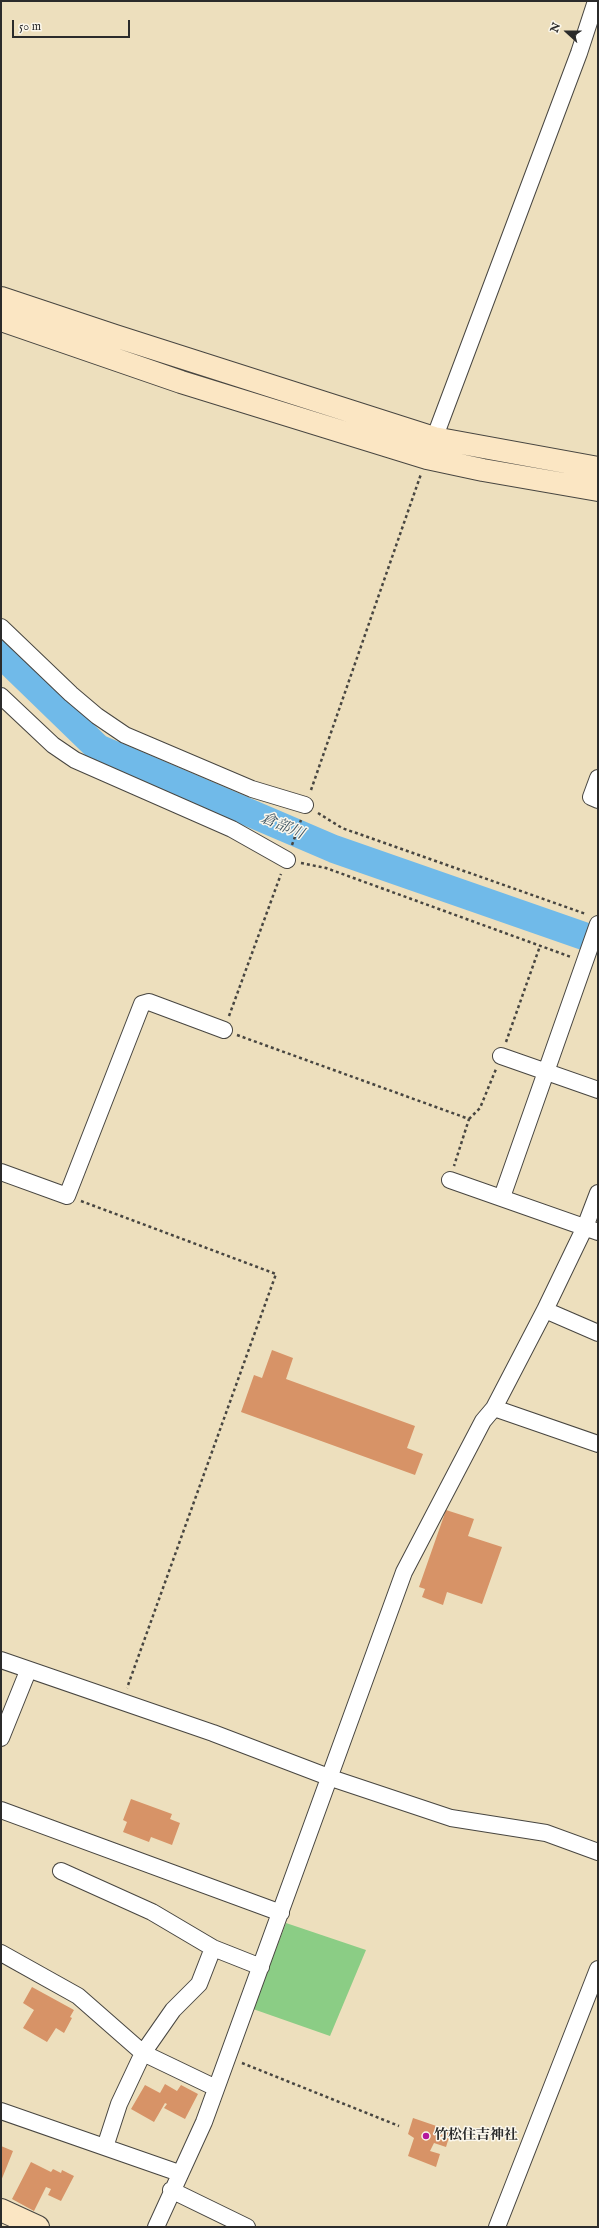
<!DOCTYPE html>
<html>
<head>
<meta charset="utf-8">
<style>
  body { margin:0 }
  #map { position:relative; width:599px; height:2228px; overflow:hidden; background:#eddfbd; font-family:"IM FELL English",serif }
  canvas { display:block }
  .frame { position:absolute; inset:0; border:2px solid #2b2b2b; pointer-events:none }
  .north { position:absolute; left:547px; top:12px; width:40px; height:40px; -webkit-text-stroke:3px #fbf7ec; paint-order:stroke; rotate:291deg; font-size:11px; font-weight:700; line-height:16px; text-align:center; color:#2b2b2b }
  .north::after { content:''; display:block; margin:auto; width:14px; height:18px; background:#2b2b2b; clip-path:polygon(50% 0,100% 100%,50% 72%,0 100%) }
  .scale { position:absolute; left:12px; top:20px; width:118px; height:18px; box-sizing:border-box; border:2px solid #2b2b2b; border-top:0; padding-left:5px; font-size:12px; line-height:14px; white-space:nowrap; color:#2b2b2b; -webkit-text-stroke:3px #fbf7ec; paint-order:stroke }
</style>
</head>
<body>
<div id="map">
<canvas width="599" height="2228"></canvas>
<div class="frame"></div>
<div class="north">N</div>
<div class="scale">50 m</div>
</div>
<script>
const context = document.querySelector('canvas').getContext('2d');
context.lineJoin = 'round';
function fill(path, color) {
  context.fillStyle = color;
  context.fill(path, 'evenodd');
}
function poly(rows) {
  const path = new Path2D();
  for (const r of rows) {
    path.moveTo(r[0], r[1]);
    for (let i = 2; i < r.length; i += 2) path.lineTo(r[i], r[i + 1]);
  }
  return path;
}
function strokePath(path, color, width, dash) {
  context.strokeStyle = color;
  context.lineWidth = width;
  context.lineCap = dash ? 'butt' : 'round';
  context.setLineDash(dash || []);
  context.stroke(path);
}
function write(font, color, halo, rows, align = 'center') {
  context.font = font + ' "IM FELL English","Noto Serif JP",serif';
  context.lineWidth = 3;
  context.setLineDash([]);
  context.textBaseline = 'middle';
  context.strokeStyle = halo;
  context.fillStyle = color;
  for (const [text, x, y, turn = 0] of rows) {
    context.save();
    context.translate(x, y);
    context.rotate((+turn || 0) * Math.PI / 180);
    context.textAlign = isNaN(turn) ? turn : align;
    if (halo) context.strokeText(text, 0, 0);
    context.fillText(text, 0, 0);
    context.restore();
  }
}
fill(poly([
  [286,1923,366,1950,330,2036,253,2009]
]), '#8bcd85');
strokePath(poly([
  [1,654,98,748,334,849,598,941]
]), '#70bae9', 28);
fill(poly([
  [272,1350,293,1358,286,1379,415,1426,407,1448,423,1454,415,1475,241,1412,254,1375,262,1378],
  [446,1510,474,1519,468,1536,502,1547,482,1604,447,1592,443,1605,422,1597,425,1589,419,1587],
  [131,1799,172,1814,170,1819,180,1823,172,1845,151,1837,149,1842,123,1832,127,1822,123,1820],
  [32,1987,74,2010,70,2017,72,2018,64,2033,56,2028,47,2042,23,2028,34,2010,23,2003],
  [165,2084,177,2091,181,2085,198,2094,185,2119,164,2108,167,2104,165,2103,154,2122,131,2109,145,2085,160,2093],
  [413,2118,451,2131,446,2147,434,2143,430,2151,440,2154,436,2167,408,2156,414,2138,408,2134],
  [1,2146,13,2151,1,2181],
  [31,2162,51,2172,53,2169,61,2173,62,2170,74,2176,61,2201,48,2195,51,2189,46,2187,34,2211,12,2199]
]), '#d79367');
const street = poly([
  [431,447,579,53,596,1],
  [1,627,71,694,97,716,125,735,252,789,305,805],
  [1,696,53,745,75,760,232,829,287,860],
  [598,778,591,797,598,800],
  [501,1056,598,1090],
  [1,1172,67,1196,142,1004,149,1002,224,1030],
  [450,1180,598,1232],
  [502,1197,598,924],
  [545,1310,598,1333],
  [494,1408,598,1444],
  [1,1660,213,1733,331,1778,451,1818,546,1833,598,1852],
  [1,1738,28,1671],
  [1,1810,281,1913],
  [61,1871,152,1912,213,1948,261,1967],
  [1,1953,78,1996,143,2053,216,2088],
  [1,2111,179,2173],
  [105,2147,119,2104,143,2053,173,2010,199,1984,213,1948],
  [171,2190,247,2227],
  [156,2227,204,2122,404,1572,483,1421,494,1408,545,1310,585,1227,598,1193],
  [497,2227,598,1969]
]);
const secondary = poly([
  [1,298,115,336,434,438,598,468],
  [1,320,181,382,427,458,483,470,598,490],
  [1,2210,38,2227]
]);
strokePath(street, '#484641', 18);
strokePath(secondary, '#484641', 24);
strokePath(poly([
  [311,790,421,474],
  [318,813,342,828,586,914],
  [292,845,301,820],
  [301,863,326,868,571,957],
  [229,1016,281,874],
  [237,1035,469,1119,454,1166],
  [506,1042,540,946],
  [469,1119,480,1108,496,1069],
  [81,1201,276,1274,127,1688],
  [242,2063,399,2126]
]), '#484641', 2.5, [3, 3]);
strokePath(street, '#fff', 16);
strokePath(secondary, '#fbe6c3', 22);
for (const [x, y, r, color] of [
  [426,2136,4,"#b5179e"]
]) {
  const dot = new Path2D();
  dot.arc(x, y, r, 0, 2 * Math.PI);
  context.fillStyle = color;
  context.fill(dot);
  strokePath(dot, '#fbf7ec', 1.5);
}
write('bold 14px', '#2b2b2b', '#fbf7ec', [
  ["竹松住吉神社",434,2136]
], 'left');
write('italic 15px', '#405664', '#fbf7ec', [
  ["倉部川",282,827,23]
]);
</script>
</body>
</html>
